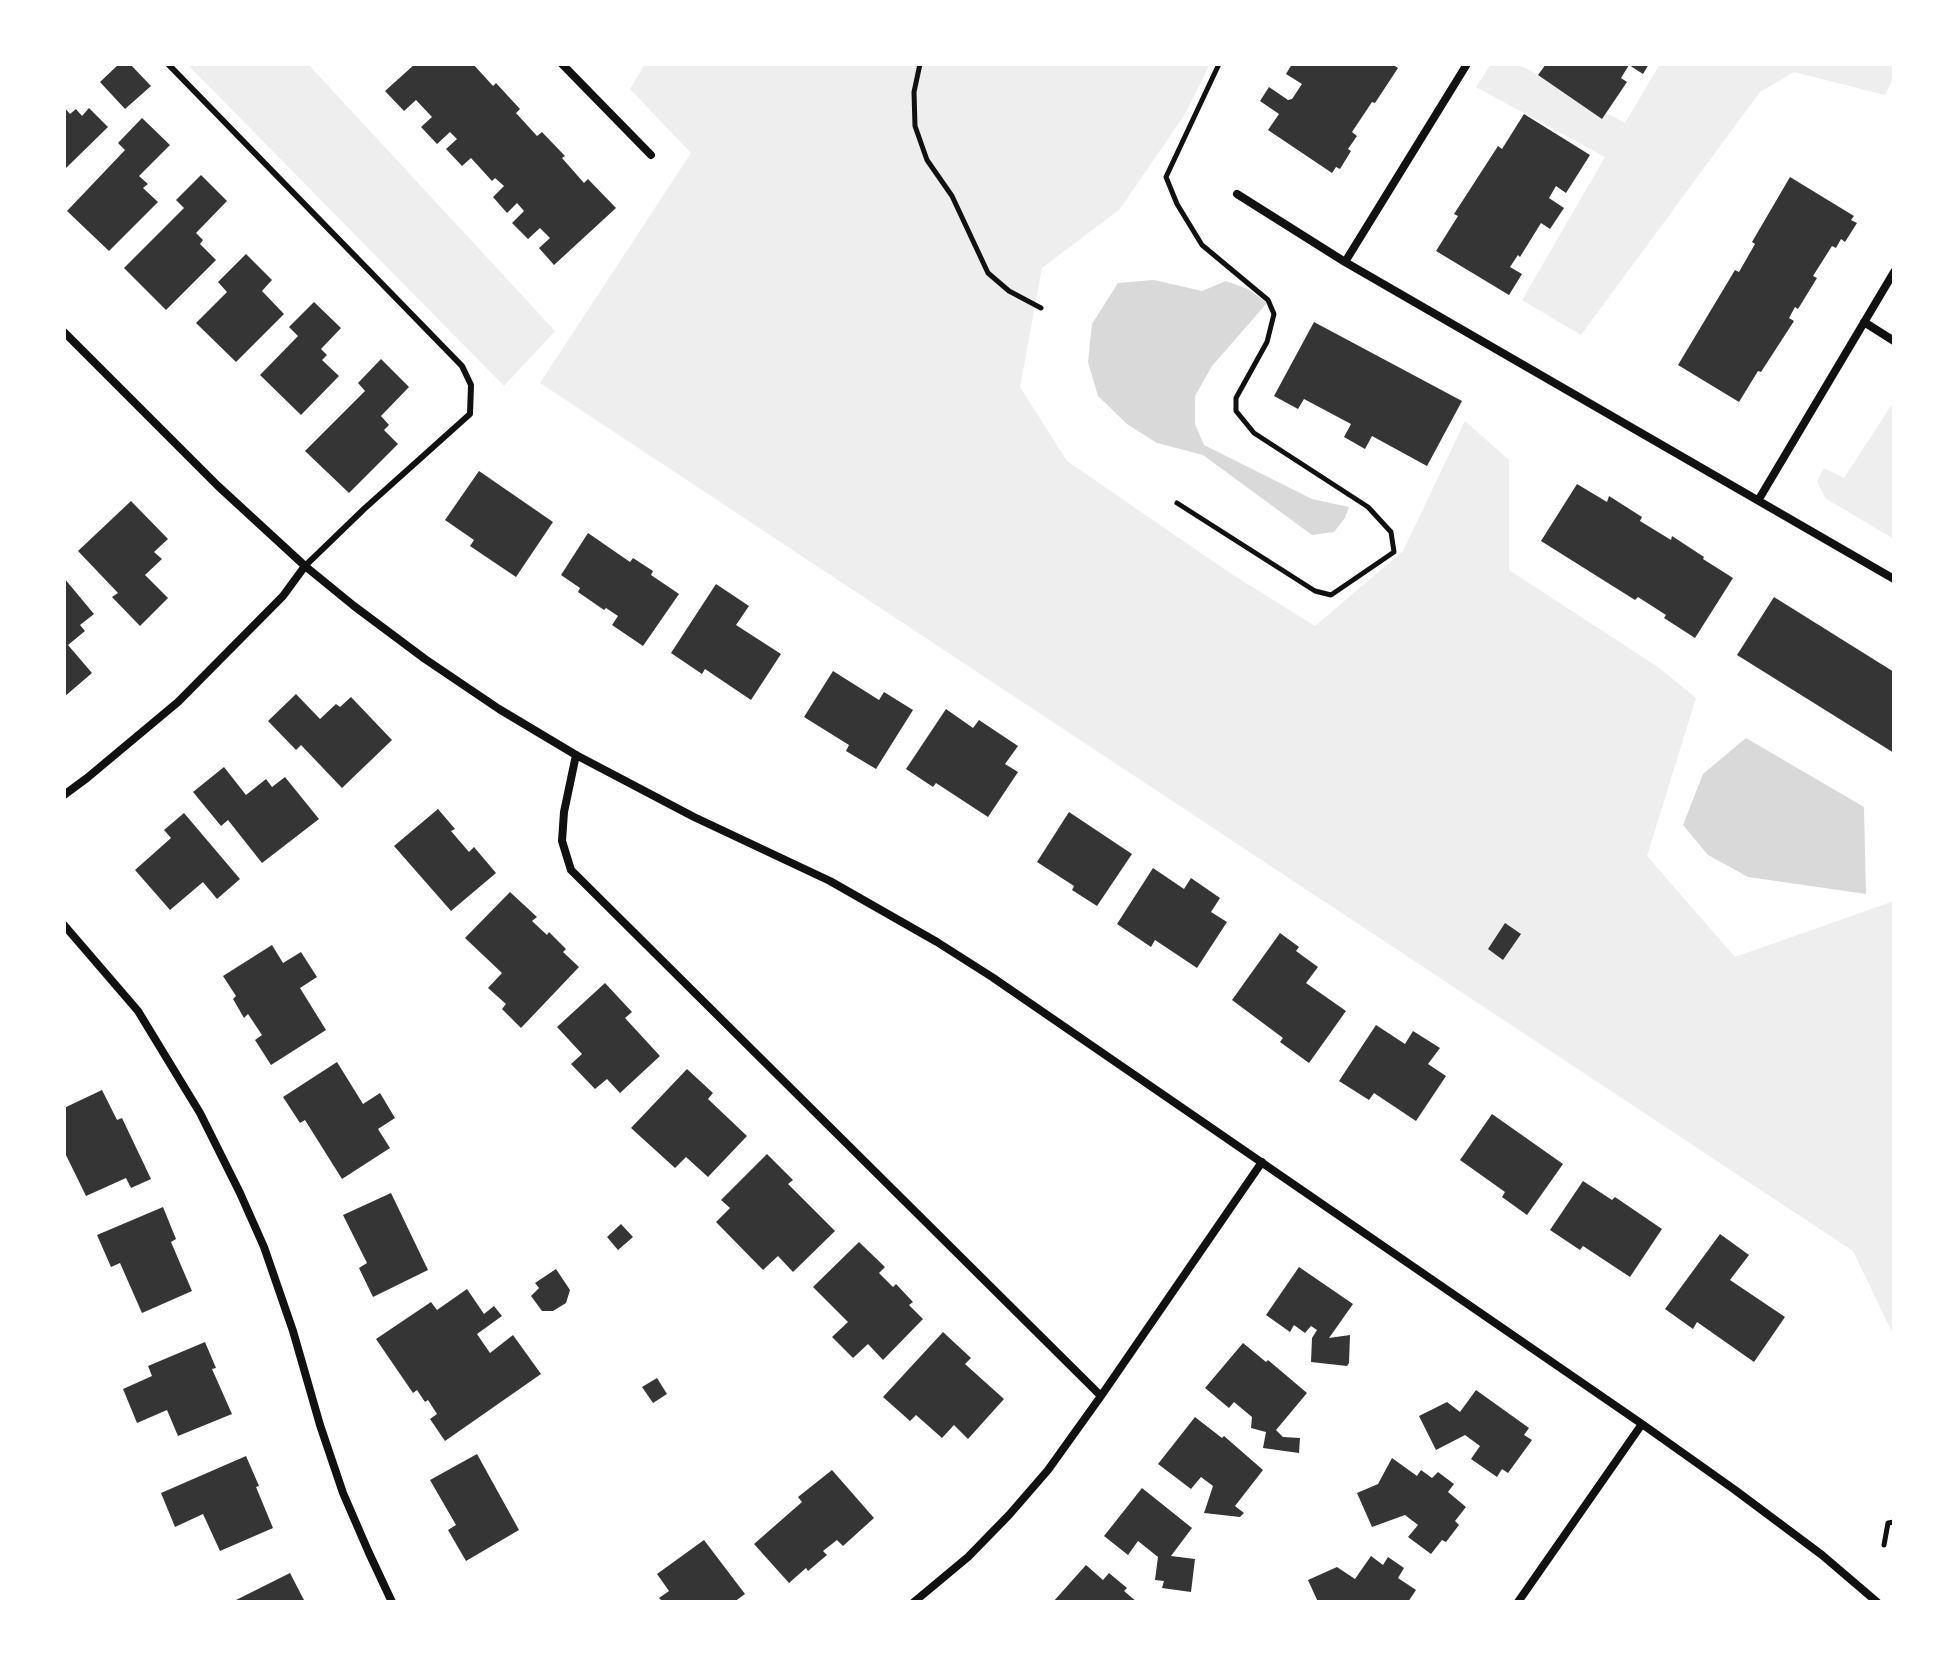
<!DOCTYPE html>
<html>
<head>
<meta charset="utf-8">
<style>
  body { margin:0 }
  #map { position:relative; width:1958px; height:1666px; overflow:hidden; background:#fff; font-family:"Fira Sans Condensed",sans-serif }
  canvas { display:block }
  .frame { position:absolute; inset:0; border:66px solid #fff; pointer-events:none }
</style>
</head>
<body>
<div id="map">
<canvas width="1958" height="1666"></canvas>
<div class="frame"></div>
</div>
<script>
const context = document.querySelector('canvas').getContext('2d');
context.lineJoin = 'round';
function fill(path, color) {
  context.fillStyle = color;
  context.fill(path, 'evenodd');
}
function poly(rows) {
  const path = new Path2D();
  for (const r of rows) {
    path.moveTo(r[0], r[1]);
    for (let i = 2; i < r.length; i += 2) path.lineTo(r[i], r[i + 1]);
  }
  return path;
}
function strokePath(path, color, width, dash) {
  context.strokeStyle = color;
  context.lineWidth = width;
  context.lineCap = dash ? 'butt' : 'round';
  context.setLineDash(dash || []);
  context.stroke(path);
}
fill(poly([
  [187,64,308,64,555,331,504,386],
  [645,64,1210,64,1185,114,1120,209,1042,268,1020,387,1067,461,1230,573,1315,626,1403,551,1465,421,1509,460,1509,570,1658,667,1696,698,1647,856,1735,957,1894,901,1894,1336,1853,1251,540,383,691,153,630,89],
  [1491,64,1518,64,1625,123,1660,64,1894,64,1894,76,1885,95,1794,72,1760,92,1581,335,1522,300,1605,157,1476,87],
  [1894,401,1894,539,1825,498,1817,481,1824,468,1844,478]
]), '#eee');
fill(poly([
  [1154,280,1202,291,1226,281,1248,289,1267,303,1212,366,1195,396,1195,424,1204,445,1312,499,1349,507,1345,518,1334,532,1312,535,1203,455,1157,443,1127,424,1098,396,1088,362,1092,324,1118,283],
  [1746,738,1864,807,1866,894,1748,877,1708,855,1683,825,1703,774]
]), '#d9d9d9');
fill(poly([
  [119,64,130,64,151,86,125,109,100,82],
  [415,64,473,64,493,86,496,83,520,109,516,113,537,136,542,132,565,156,562,158,584,183,588,179,616,208,554,265,539,248,550,238,540,228,528,239,512,223,524,211,517,203,507,213,493,197,504,186,495,178,492,181,471,158,462,166,446,149,457,139,450,132,437,144,421,127,432,117,416,100,404,111,385,91],
  [1292,64,1392,64,1398,68,1375,103,1372,102,1352,132,1357,136,1348,149,1351,151,1340,169,1336,167,1332,173,1268,130,1279,114,1260,101,1269,87,1288,100,1292,99,1302,84,1286,74],
  [1546,64,1649,64,1643,74,1629,65,1621,78,1627,82,1602,119,1538,75],
  [64,107,70,114,76,109,82,116,89,108,108,127,64,170],
  [1524,114,1590,155,1566,193,1556,186,1549,198,1564,208,1550,229,1541,223,1520,257,1518,255,1510,267,1522,274,1509,295,1436,251,1458,216,1454,214,1498,146,1502,149],
  [142,118,170,145,139,176,148,184,143,188,158,202,109,251,67,211,125,150,118,143],
  [201,175,227,201,196,233,203,240,200,244,216,260,166,310,124,268,184,208,176,200],
  [1790,177,1854,216,1851,220,1857,223,1845,242,1841,239,1836,248,1832,246,1813,276,1817,278,1798,309,1795,307,1789,318,1794,321,1761,372,1758,371,1739,402,1678,365,1735,270,1739,272,1755,244,1752,242],
  [246,254,272,280,262,291,284,314,236,362,196,323,227,292,218,282],
  [314,302,341,328,321,349,327,355,322,360,339,376,301,415,260,375,298,336,289,327],
  [1314,322,1462,401,1427,466,1372,436,1365,449,1344,437,1351,424,1304,399,1298,409,1274,396],
  [381,359,409,387,381,416,389,425,384,430,398,444,349,493,305,451,365,391,358,383],
  [479,471,553,522,516,577,470,546,474,540,445,520],
  [1577,484,1607,502,1609,496,1642,517,1640,521,1671,540,1672,536,1704,557,1703,559,1733,578,1695,638,1664,618,1666,615,1638,597,1635,600,1541,541],
  [131,501,168,539,154,552,162,559,145,575,168,598,140,626,112,597,118,593,78,551],
  [588,533,630,562,633,558,653,571,651,575,679,594,643,646,612,625,618,616,606,608,604,610,578,592,580,588,561,575],
  [64,578,94,614,80,625,85,631,68,645,92,673,64,697],
  [716,584,749,606,736,625,781,654,751,700,705,669,702,674,671,653],
  [1774,597,1894,672,1894,753,1737,655],
  [833,671,879,700,884,692,913,710,876,769,846,751,849,745,804,717],
  [296,694,320,719,336,704,340,707,351,697,392,740,342,788,301,745,296,750,268,721],
  [946,709,973,728,979,720,1018,746,1005,764,1018,772,988,817,936,783,933,787,906,769],
  [224,767,246,795,266,779,272,787,285,777,319,819,262,863,228,820,221,826,193,792],
  [438,809,455,829,451,831,469,852,474,847,496,873,451,911,394,846],
  [1069,812,1132,854,1097,906,1072,890,1074,886,1037,862],
  [184,813,240,879,217,899,203,882,170,910,135,870,171,838,164,830],
  [1153,868,1184,889,1191,878,1220,898,1211,912,1227,922,1197,968,1155,940,1151,947,1117,924],
  [510,892,537,917,532,921,547,935,549,932,566,949,563,952,579,967,521,1028,502,1009,506,1004,488,988,502,973,465,938],
  [1505,923,1521,934,1503,960,1488,949],
  [1280,933,1299,947,1296,951,1318,967,1306,983,1346,1011,1309,1063,1280,1042,1283,1038,1232,1000],
  [272,945,283,963,301,952,317,977,300,988,326,1030,271,1065,255,1040,262,1035,248,1014,244,1018,233,999,236,996,223,976],
  [605,983,632,1012,625,1018,660,1056,620,1093,607,1079,595,1089,571,1064,582,1054,557,1027],
  [1376,1025,1405,1044,1413,1031,1440,1048,1428,1064,1446,1076,1416,1121,1374,1093,1369,1100,1339,1081],
  [337,1062,363,1104,380,1093,395,1118,378,1129,390,1148,342,1179,305,1120,300,1123,283,1097],
  [687,1069,713,1093,708,1099,747,1136,708,1177,686,1157,675,1168,631,1128],
  [102,1090,117,1120,122,1118,151,1179,131,1188,126,1178,86,1196,64,1151,64,1108],
  [1492,1114,1563,1164,1527,1215,1502,1197,1505,1192,1460,1160],
  [767,1154,793,1180,788,1184,835,1231,793,1272,778,1256,763,1270,716,1222,730,1208,721,1200],
  [1583,1181,1612,1200,1615,1197,1662,1229,1630,1277,1583,1246,1580,1250,1550,1230],
  [391,1193,428,1270,373,1297,359,1268,367,1263,343,1215],
  [163,1207,176,1239,171,1242,192,1291,142,1313,120,1263,111,1267,97,1235],
  [621,1224,633,1237,618,1250,607,1237],
  [1720,1234,1749,1255,1730,1280,1785,1317,1754,1362,1697,1322,1693,1329,1665,1309],
  [859,1242,885,1267,879,1273,893,1287,896,1284,913,1302,909,1305,923,1319,883,1360,868,1344,853,1358,832,1337,848,1322,813,1287],
  [1299,1267,1353,1304,1329,1338,1350,1335,1349,1363,1347,1366,1311,1362,1312,1338,1317,1330,1311,1326,1305,1333,1294,1325,1290,1332,1266,1315],
  [556,1269,570,1290,566,1303,553,1311,542,1311,531,1296,539,1288,535,1283],
  [467,1289,484,1314,494,1306,502,1316,477,1334,490,1353,513,1335,541,1374,445,1441,430,1419,437,1414,428,1400,425,1402,417,1390,413,1393,376,1339,431,1302,437,1310],
  [943,1332,971,1358,965,1364,1004,1399,968,1439,954,1425,942,1438,916,1415,910,1421,883,1397],
  [205,1342,216,1368,212,1369,232,1414,178,1436,167,1410,137,1423,123,1389,152,1376,148,1366],
  [1243,1343,1266,1362,1268,1360,1307,1393,1276,1430,1283,1437,1300,1438,1299,1453,1263,1448,1266,1432,1251,1428,1252,1417,1234,1402,1229,1408,1205,1388],
  [657,1378,667,1394,653,1403,642,1387],
  [1476,1390,1529,1428,1524,1435,1532,1440,1508,1473,1502,1469,1497,1477,1471,1459,1480,1446,1465,1435,1436,1450,1419,1416,1447,1402,1460,1412],
  [1195,1417,1222,1438,1224,1436,1263,1470,1235,1506,1244,1513,1240,1517,1204,1513,1213,1486,1201,1477,1191,1489,1158,1464],
  [477,1454,519,1530,466,1561,448,1530,456,1525,430,1480],
  [246,1456,259,1486,256,1487,273,1528,220,1551,203,1514,175,1527,161,1493],
  [1392,1458,1417,1476,1421,1470,1432,1478,1438,1472,1454,1484,1448,1492,1466,1507,1455,1521,1459,1525,1446,1542,1442,1540,1431,1554,1408,1537,1418,1525,1405,1515,1372,1527,1357,1493,1378,1484],
  [832,1470,874,1518,843,1546,837,1540,823,1551,827,1555,808,1571,806,1568,789,1583,754,1544,802,1502,798,1497],
  [1142,1488,1192,1528,1171,1556,1195,1559,1191,1592,1162,1588,1164,1581,1155,1580,1158,1557,1138,1541,1128,1555,1104,1536],
  [704,1540,745,1594,734,1602,663,1602,659,1598,669,1591,657,1574],
  [1371,1556,1383,1565,1388,1557,1404,1568,1398,1578,1416,1590,1408,1602,1360,1602,1357,1600,1353,1602,1318,1602,1308,1580,1337,1567,1355,1579],
  [1086,1565,1103,1580,1109,1573,1127,1588,1124,1591,1137,1602,1053,1602],
  [290,1573,305,1602,232,1602]
]), '#353535');
strokePath(poly([
  [920,64,914,92,915,126,927,160,952,196,988,273,1009,291,1041,308],
  [1177,503,1315,591,1331,595,1394,552,1391,532,1368,507,1254,433,1236,411,1236,398,1267,342,1274,314,1268,300,1202,245,1177,204,1166,177,1219,64],
  [1884,1545,1888,1523,1894,1522]
]), '#111', 5);
strokePath(poly([
  [168,64,462,366,471,385,470,414,364,509,305,566]
]), '#111', 6);
strokePath(poly([
  [562,64,651,155],
  [1237,194,1345,262,1467,64],
  [1345,262,1894,579],
  [1864,322,1894,341],
  [64,332,218,486,305,566,354,606,425,659,499,709,576,755,694,817,830,881,937,942,992,977,1642,1424,1735,1490,1822,1555,1877,1602],
  [1759,499,1894,272],
  [576,755,564,812,562,841,571,870,1101,1396],
  [64,795,87,778,178,702,283,596,305,566],
  [64,925,138,1011,200,1113,240,1193,264,1247,293,1331,320,1425,343,1493,369,1553,392,1602],
  [914,1602,968,1557,1009,1515,1048,1470,1101,1396,1262,1162],
  [1518,1602,1642,1424]
]), '#111', 8);
</script>
</body>
</html>
